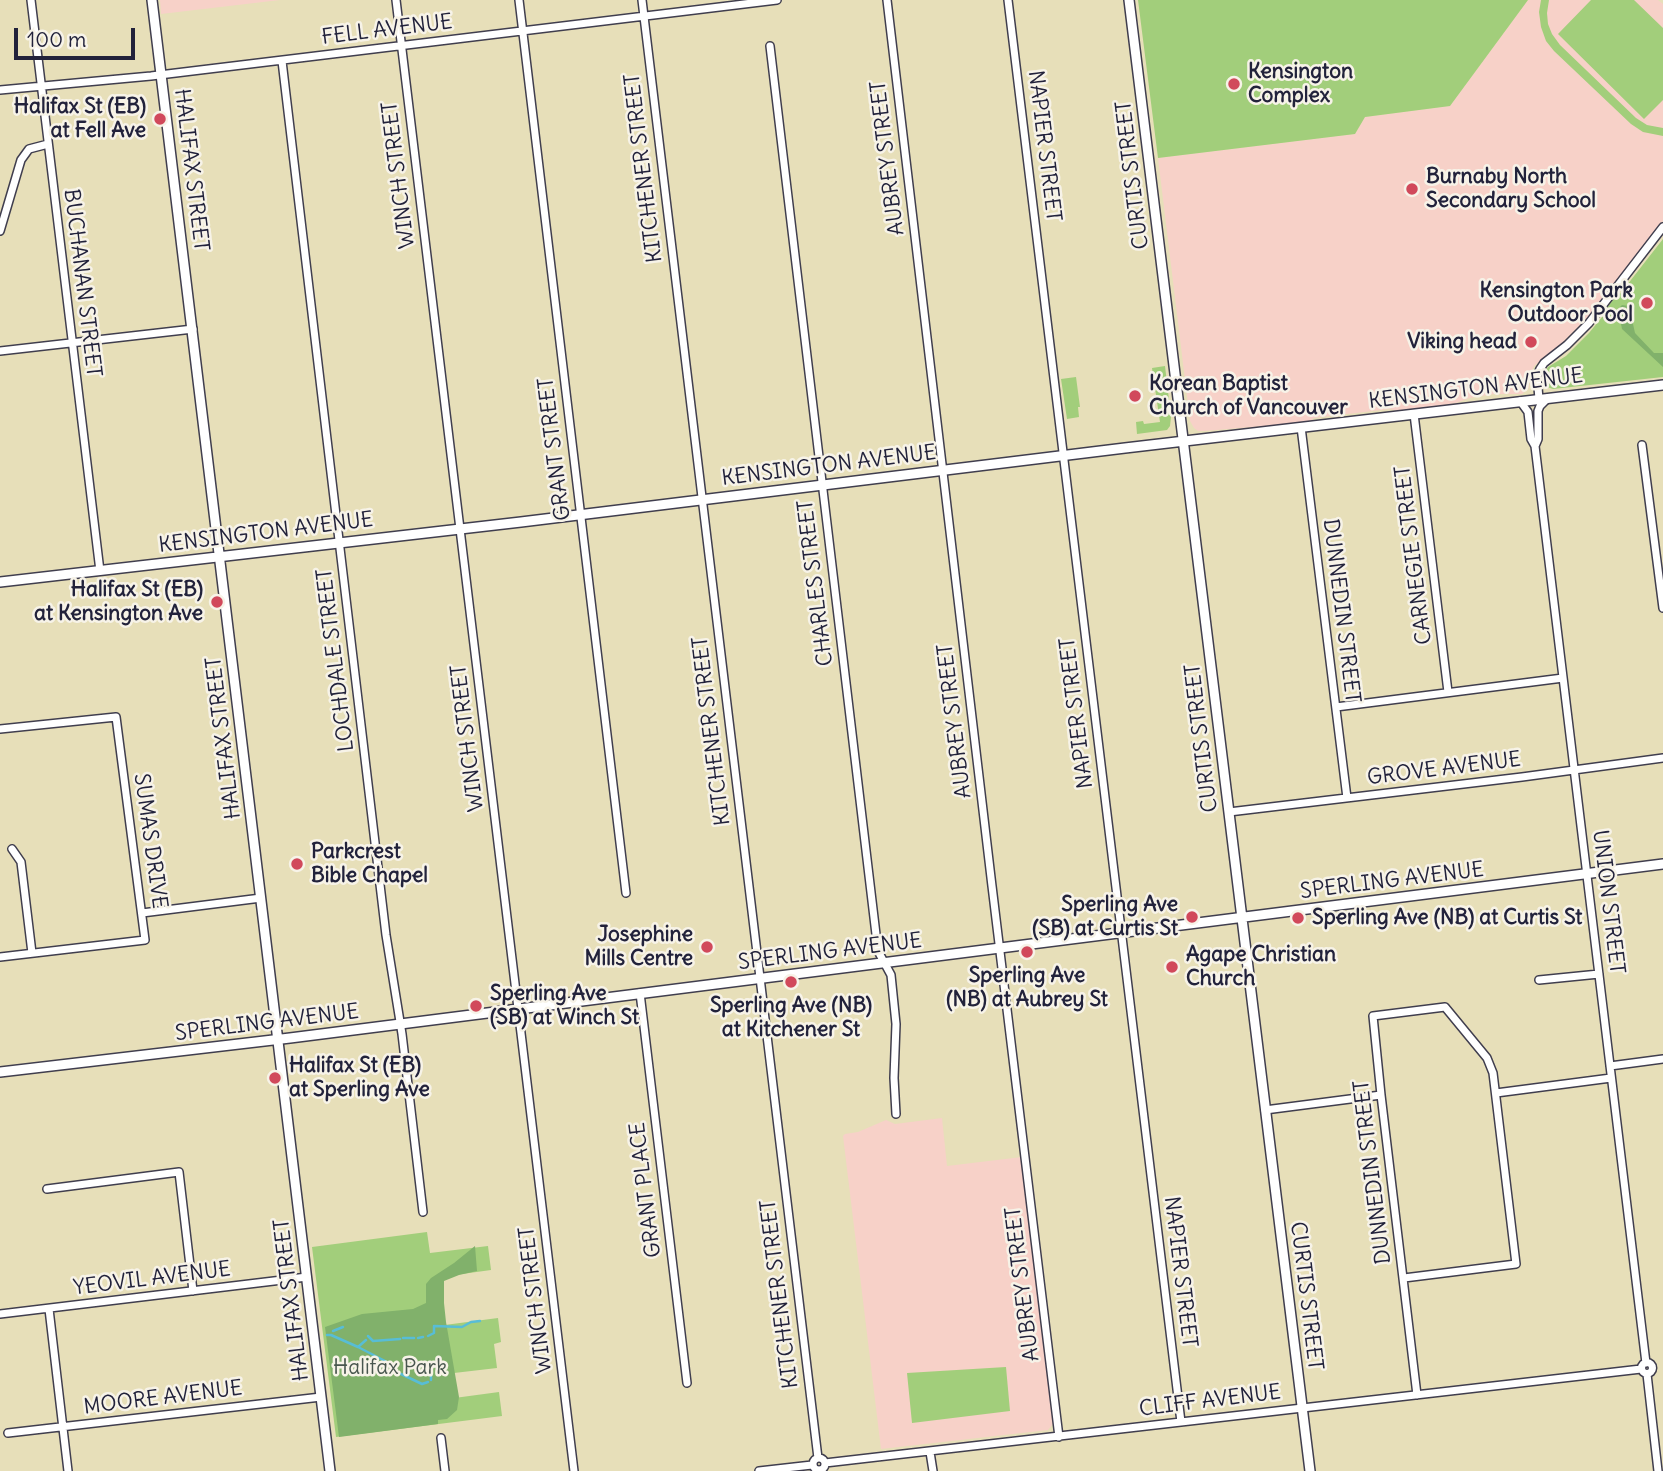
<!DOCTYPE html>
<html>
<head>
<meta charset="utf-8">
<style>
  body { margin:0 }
  #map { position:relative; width:1663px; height:1471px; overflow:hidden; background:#e7dfb9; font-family:Delius,sans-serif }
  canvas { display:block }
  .scale { position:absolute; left:14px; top:28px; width:121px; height:32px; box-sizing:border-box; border:4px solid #22223b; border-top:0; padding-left:9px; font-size:21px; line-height:24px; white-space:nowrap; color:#22223b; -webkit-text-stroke:5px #f7f3e8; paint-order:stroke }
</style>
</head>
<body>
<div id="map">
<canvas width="1663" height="1471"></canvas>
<div class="scale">100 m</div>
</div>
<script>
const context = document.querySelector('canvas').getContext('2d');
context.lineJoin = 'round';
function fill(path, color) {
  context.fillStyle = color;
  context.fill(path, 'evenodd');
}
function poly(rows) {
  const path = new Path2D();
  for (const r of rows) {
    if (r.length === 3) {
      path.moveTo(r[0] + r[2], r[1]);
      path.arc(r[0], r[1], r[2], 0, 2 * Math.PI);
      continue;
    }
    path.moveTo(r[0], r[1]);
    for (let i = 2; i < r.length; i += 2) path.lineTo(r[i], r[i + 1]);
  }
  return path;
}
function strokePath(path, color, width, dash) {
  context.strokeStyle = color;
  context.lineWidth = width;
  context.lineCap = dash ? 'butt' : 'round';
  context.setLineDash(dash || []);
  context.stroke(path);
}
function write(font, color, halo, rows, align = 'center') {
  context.font = font + ' Delius,sans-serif';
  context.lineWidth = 5;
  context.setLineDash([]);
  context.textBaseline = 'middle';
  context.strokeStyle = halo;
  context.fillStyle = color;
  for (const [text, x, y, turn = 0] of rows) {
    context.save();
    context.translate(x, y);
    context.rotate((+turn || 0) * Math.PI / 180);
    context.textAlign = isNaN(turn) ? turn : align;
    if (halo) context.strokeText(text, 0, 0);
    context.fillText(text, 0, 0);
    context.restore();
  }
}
fill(poly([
  [160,0,280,0,161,14],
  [1528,0,1658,0,1663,4,1663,221,1588,317,1562,343,1534,366,1530,376,1529,388,1522,394,1494,394,1470,398,1456,403,1432,407,1397,411,1390,409,1314,418,1310,421,1289,424,1204,431,1198,431,1194,428,1190,421,1158,158,1355,134,1365,117,1450,106],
  [942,1118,947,1166,1022,1157,1053,1424,1048,1430,881,1449,843,1136,845,1134,858,1132,886,1120,895,1124]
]), '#f7d1c8');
fill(poly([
  [1138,0,1528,0,1450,106,1365,117,1355,134,1158,158],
  [1541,0,1549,0,1547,13,1548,24,1552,34,1560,45,1636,118,1647,125,1663,128,1663,136,1643,132,1631,124,1554,51,1546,41,1541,27,1539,12],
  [1591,0,1634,0,1663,28,1663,100,1644,119,1558,34],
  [1663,239,1663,377,1553,389,1547,387,1544,379,1544,373,1548,367,1566,356,1589,333,1607,311,1607,308,1613,299,1620,294],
  [1165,366,1171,417,1170,426,1167,430,1137,434,1136,422,1143,421,1144,424,1160,422,1152,368],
  [1076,377,1080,407,1078,407,1079,417,1067,419,1061,379],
  [427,1232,430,1253,488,1246,491,1270,433,1278,437,1326,498,1318,501,1342,494,1344,497,1368,454,1373,447,1399,499,1392,502,1416,336,1437,312,1247],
  [1006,1367,1010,1411,912,1423,907,1373]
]), '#a2ce7b');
fill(poly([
  [1622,305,1629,306,1635,333,1654,353,1663,353,1663,367,1622,329,1618,309],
  [475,1246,477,1271,459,1275,444,1281,444,1303,446,1322,459,1397,457,1410,447,1419,438,1420,438,1424,339,1437,325,1327,362,1314,413,1309,426,1303,426,1284,431,1278,454,1263]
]), '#81b16b');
strokePath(poly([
  [333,1331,343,1327],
  [327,1335,331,1335,358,1347,366,1340],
  [368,1336,373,1341,400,1339],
  [428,1336,434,1333,434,1326,462,1327,471,1322,480,1321],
  [403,1338,414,1338],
  [418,1338,423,1337],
  [358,1347,385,1361,397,1373],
  [401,1374,422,1384,428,1382],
  [431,1380,431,1373]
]), '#58bdd6', 2.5);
const minor = poly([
  [31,0,100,571],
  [396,0,574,1471],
  [519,0,626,893],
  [642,0,818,1458],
  [887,0,992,886,1059,1437],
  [1008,0,1181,1422],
  [770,46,878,951,891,975,896,1024,894,1078,896,1114],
  [282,61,386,935,402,1034,423,1212],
  [0,90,151,76,777,0],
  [0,231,21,160,29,149,48,144],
  [0,351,193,329],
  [1548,398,1540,406,1538,411,1538,439,1535,446,1646,1363],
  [1539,399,1537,376,1540,369,1544,363,1567,345,1589,323,1663,227],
  [1520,401,1528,412,1531,439,1535,446],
  [1414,414,1448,692],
  [1301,427,1347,798],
  [1642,445,1663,608],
  [1336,707,1563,678],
  [0,729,116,717,145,940,0,957],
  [1229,812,1522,777,1663,758],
  [12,849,21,862,32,953],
  [142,913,261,898],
  [1539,980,1599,974],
  [640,993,687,1383],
  [1610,1066,1663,1059],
  [1496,1093,1611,1078],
  [1265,1110,1381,1095],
  [47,1189,179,1172,193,1291],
  [1404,1278,1516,1264,1493,1073,1487,1058,1445,1007,1373,1016,1381,1095,1417,1395],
  [49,1309,68,1471],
  [0,1314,307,1277],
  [1647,1368,5.5],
  [1647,1374,1658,1471],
  [8,1433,321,1397],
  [441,1438,445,1471],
  [930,1452,933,1471],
  [819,1464,6],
  [825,1463,1641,1369],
  [759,1471,812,1465]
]);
const tertiary = poly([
  [152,0,330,1471],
  [1129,0,1310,1471],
  [0,582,521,522,1125,448,1663,385],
  [0,1072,290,1038,1663,864]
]);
strokePath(minor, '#403e4e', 10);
strokePath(tertiary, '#403e4e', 12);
strokePath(minor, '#fff', 7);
strokePath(tertiary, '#fff', 9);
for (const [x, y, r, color] of [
  [1234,84,7,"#d1495b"],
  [160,119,7,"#d1495b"],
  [1412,189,7,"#d1495b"],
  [1647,303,7,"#d1495b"],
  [1531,342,7,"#d1495b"],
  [1135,396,7,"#d1495b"],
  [217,602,7,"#d1495b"],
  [297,864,7,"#d1495b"],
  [1192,917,7,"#d1495b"],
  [1298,918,7,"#d1495b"],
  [707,947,7,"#d1495b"],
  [1027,952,7,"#d1495b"],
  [1172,967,7,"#d1495b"],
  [791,982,7,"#d1495b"],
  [476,1006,7,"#d1495b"],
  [275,1078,7,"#d1495b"]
]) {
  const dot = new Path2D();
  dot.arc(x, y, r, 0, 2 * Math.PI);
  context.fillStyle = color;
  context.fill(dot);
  strokePath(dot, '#f7f3e8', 2.5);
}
write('21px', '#22223b', '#f7f3e8', [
  ["FELL AVENUE",387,30,-7],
  ["NAPIER STREET",1044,146,83],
  ["AUBREY STREET",888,158,-97],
  ["KITCHENER STREET",644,168,-97],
  ["HALIFAX STREET",191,170,83],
  ["WINCH STREET",399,175,-97],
  ["CURTIS STREET",1133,175,-97],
  ["BUCHANAN STREET",82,283,83],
  ["KENSINGTON AVENUE",1476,389,-7],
  ["GRANT STREET",555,449,-97],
  ["KENSINGTON AVENUE",829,466,-7],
  ["KENSINGTON AVENUE",266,533,-7],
  ["CARNEGIE STREET",1414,555,-97],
  ["CHARLES STREET",816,583,-97],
  ["DUNNEDIN STREET",1341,611,83],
  ["LOCHDALE STREET",336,660,-97],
  ["NAPIER STREET",1077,713,-97],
  ["AUBREY STREET",955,721,-97],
  ["KITCHENER STREET",712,731,-97],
  ["HALIFAX STREET",224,738,-97],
  ["WINCH STREET",468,738,-97],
  ["CURTIS STREET",1202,738,-97],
  ["GROVE AVENUE",1444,769,-7],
  ["SUMAS DRIVE",150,841,82],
  ["SPERLING AVENUE",1392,881,-7],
  ["UNION STREET",1608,902,83],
  ["SPERLING AVENUE",830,952,-7],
  ["SPERLING AVENUE",267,1023,-7],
  ["DUNNEDIN STREET",1373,1172,-97],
  ["GRANT PLACE",646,1190,-97],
  ["NAPIER STREET",1180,1272,83],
  ["YEOVIL AVENUE",152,1279,-7],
  ["AUBREY STREET",1023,1284,-97],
  ["KITCHENER STREET",780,1294,-97],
  ["CURTIS STREET",1306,1296,83],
  ["HALIFAX STREET",292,1300,-97],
  ["WINCH STREET",536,1300,-97],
  ["MOORE AVENUE",163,1398,-7],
  ["CLIFF AVENUE",1210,1401,-7]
]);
write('bold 21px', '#22223b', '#f7f3e8', [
  ["Kensington",1248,72],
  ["Complex",1248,96],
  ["Halifax St (EB)",146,107,"right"],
  ["at Fell Ave",146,131,"right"],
  ["Burnaby North",1426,177],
  ["Secondary School",1426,201],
  ["Kensington Park",1633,291,"right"],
  ["Outdoor Pool",1633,315,"right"],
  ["Viking head",1517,342,"right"],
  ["Korean Baptist",1149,384],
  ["Church of Vancouver",1149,408],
  ["Halifax St (EB)",203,590,"right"],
  ["at Kensington Ave",203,614,"right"],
  ["Parkcrest",311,852],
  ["Bible Chapel",311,876],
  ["Sperling Ave",1178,905,"right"],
  ["(SB) at Curtis St",1178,929,"right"],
  ["Sperling Ave (NB) at Curtis St",1312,918],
  ["Josephine",693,935,"right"],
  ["Mills Centre",693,959,"right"],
  ["Agape Christian",1186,955],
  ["Church",1186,979],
  ["Sperling Ave",1027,976,"center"],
  ["(NB) at Aubrey St",1027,1000,"center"],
  ["Sperling Ave",490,994],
  ["(SB) at Winch St",490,1018],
  ["Sperling Ave (NB)",791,1006,"center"],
  ["at Kitchener St",791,1030,"center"],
  ["Halifax St (EB)",289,1066],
  ["at Sperling Ave",289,1090]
], 'left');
write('21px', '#48564e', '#f7f3e8', [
  ["Halifax Park",390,1368]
]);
</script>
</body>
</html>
